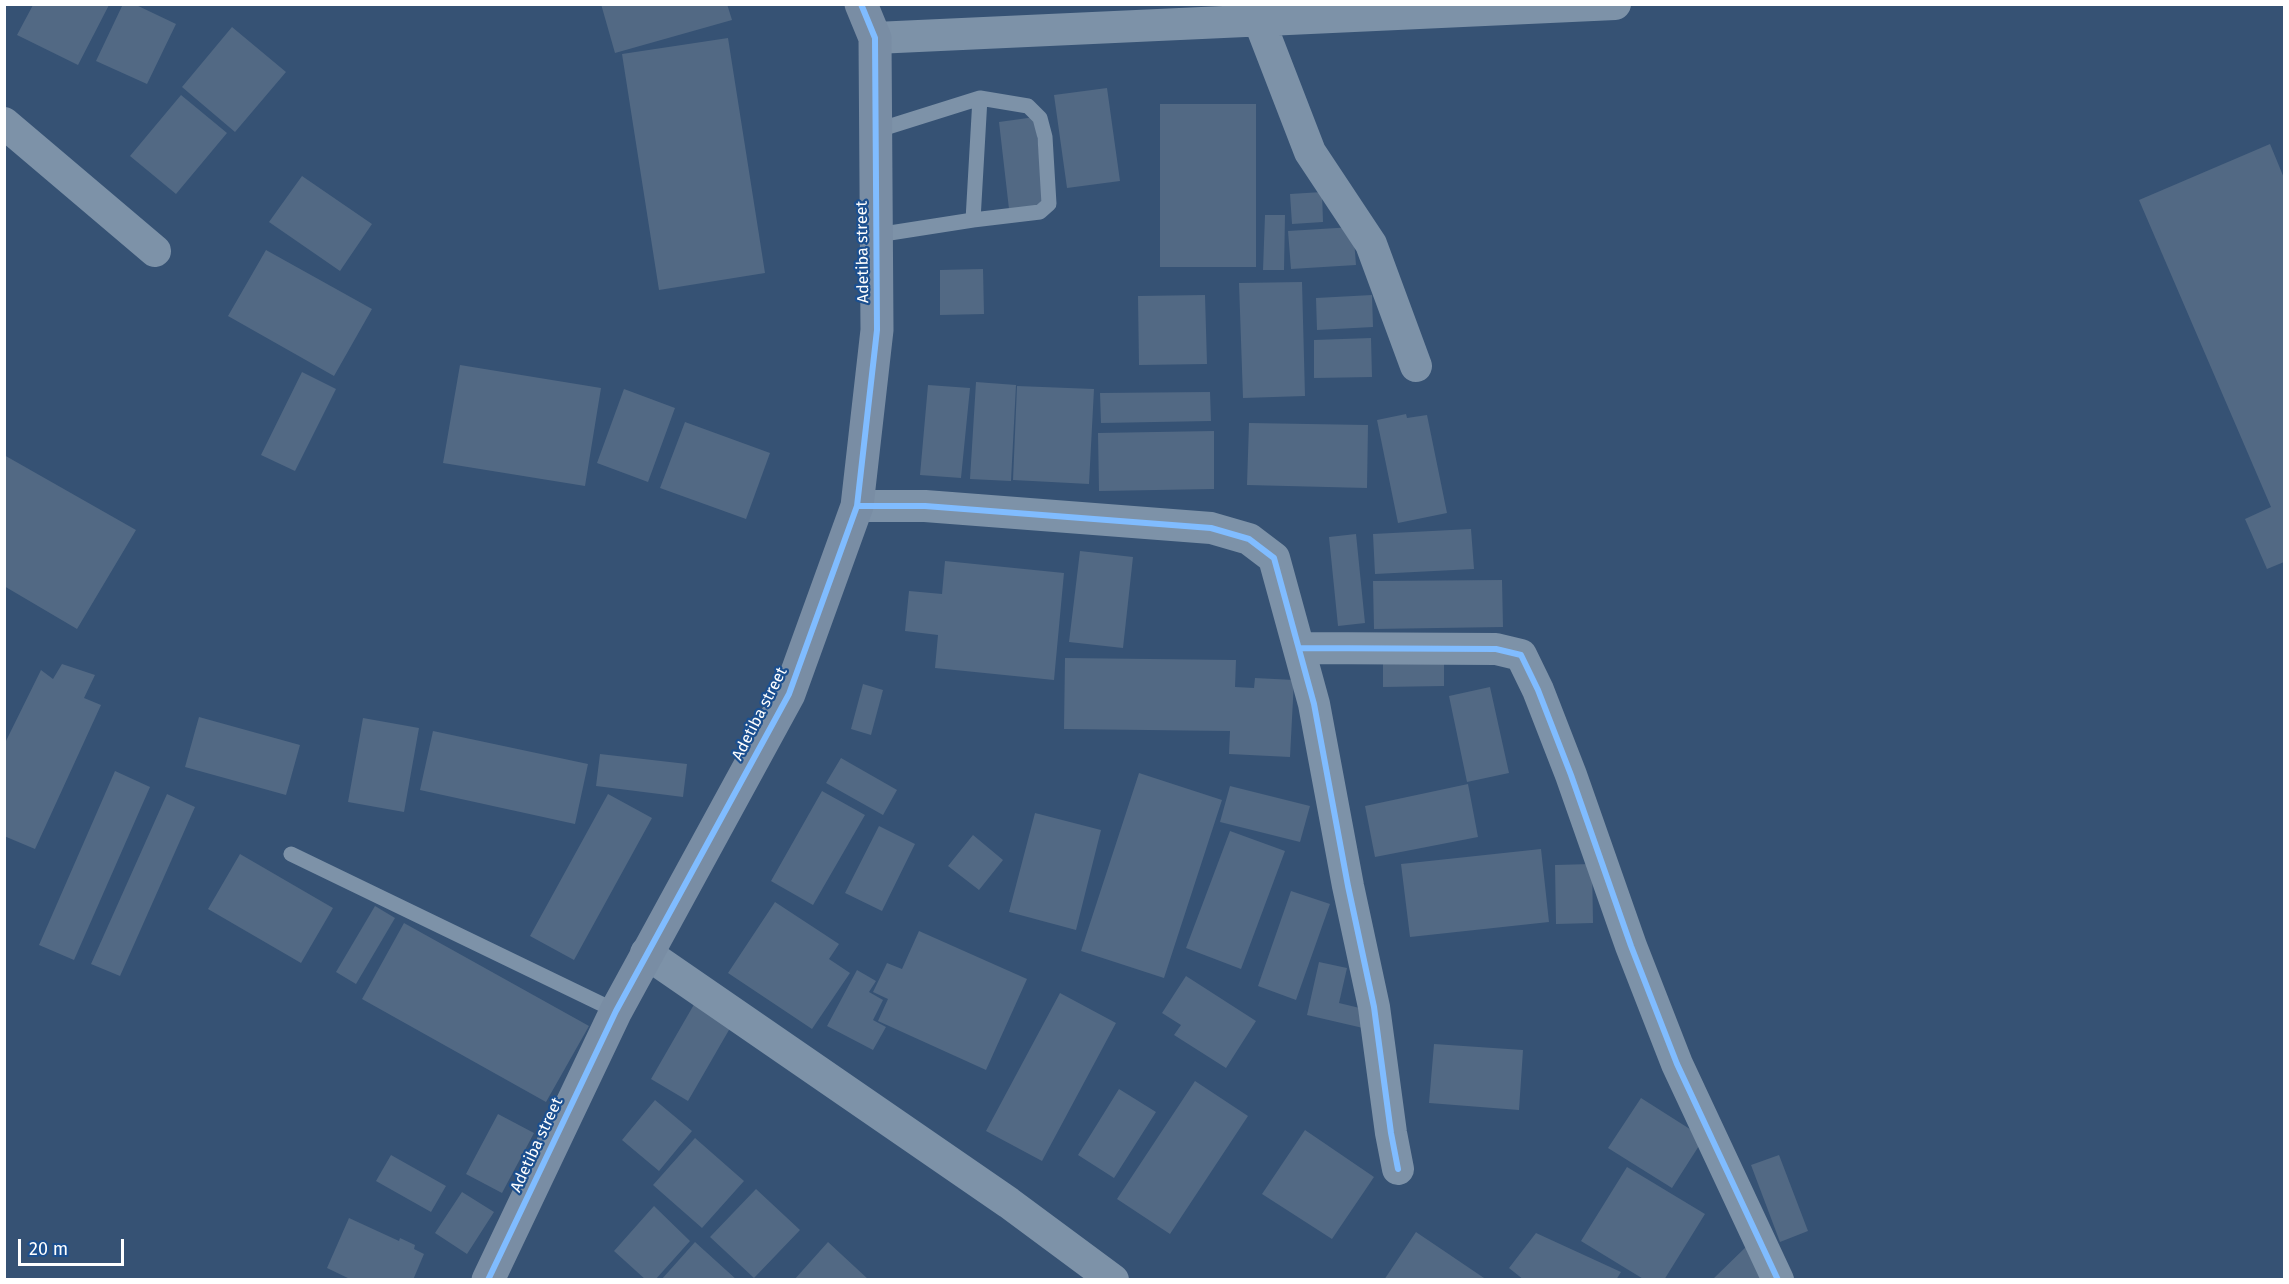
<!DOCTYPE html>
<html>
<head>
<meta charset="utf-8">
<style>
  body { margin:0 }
  #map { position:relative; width:2289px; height:1284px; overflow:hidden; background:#365274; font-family:"Fira Sans",sans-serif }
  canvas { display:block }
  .frame { position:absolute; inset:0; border:6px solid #fff; pointer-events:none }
  .scale { position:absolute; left:18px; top:1239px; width:106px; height:27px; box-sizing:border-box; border:3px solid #fff; border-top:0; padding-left:8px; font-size:18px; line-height:21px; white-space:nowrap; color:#fff; -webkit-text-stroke:4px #1b4f8f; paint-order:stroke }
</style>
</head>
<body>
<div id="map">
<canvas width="2289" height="1284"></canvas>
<div class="frame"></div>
<div class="scale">20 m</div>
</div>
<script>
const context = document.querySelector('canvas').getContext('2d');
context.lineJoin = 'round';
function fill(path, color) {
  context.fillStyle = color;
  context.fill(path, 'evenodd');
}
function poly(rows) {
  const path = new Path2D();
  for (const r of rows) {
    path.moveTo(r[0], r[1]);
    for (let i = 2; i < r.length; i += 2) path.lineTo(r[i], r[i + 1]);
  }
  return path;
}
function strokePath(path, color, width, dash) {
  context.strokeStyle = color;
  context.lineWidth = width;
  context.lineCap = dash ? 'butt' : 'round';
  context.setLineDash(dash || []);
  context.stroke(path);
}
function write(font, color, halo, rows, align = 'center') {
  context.font = font + ' "Fira Sans",sans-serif';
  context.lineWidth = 4.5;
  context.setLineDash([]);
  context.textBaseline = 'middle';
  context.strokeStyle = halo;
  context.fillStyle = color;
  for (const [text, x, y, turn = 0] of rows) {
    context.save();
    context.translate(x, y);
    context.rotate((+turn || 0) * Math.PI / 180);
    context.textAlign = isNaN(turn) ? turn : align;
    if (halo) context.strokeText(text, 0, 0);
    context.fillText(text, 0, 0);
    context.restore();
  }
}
fill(poly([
  [123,4,134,4,176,24,147,84,96,61],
  [601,4,727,4,732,20,615,53],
  [33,5,109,5,78,65,17,35],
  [232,27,286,72,235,132,182,87],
  [728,38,765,273,659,290,622,54],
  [1107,88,1120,181,1067,188,1054,95],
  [181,95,227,133,176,194,130,156],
  [1160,104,1256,104,1256,267,1160,267],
  [1035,117,1045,205,1009,209,999,122],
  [2270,144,2284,178,2284,562,2267,569,2245,519,2271,507,2139,200],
  [302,176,372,224,340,271,269,222],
  [1322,192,1323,222,1292,224,1290,194],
  [1265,215,1285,215,1284,270,1263,270],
  [1353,227,1356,265,1291,269,1288,231],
  [266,250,372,309,334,376,228,316],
  [983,269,984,314,940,315,940,270],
  [1302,282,1305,396,1243,398,1239,283],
  [1205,295,1207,364,1139,365,1138,296],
  [1372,295,1373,327,1317,330,1316,298],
  [1371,338,1372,377,1314,378,1314,340],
  [460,365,601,388,585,486,443,463],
  [302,372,336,389,295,471,261,455],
  [976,382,1016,385,1011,481,970,479],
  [928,385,970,388,961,478,920,475],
  [1017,386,1094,389,1089,484,1013,480],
  [624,389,675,408,648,482,597,463],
  [1210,392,1211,421,1101,423,1100,393],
  [1406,414,1407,418,1427,415,1447,513,1398,523,1377,420],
  [685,422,770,453,746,519,660,488],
  [1249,423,1368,425,1367,488,1247,485],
  [1214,431,1214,489,1099,491,1098,433],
  [4,455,136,530,77,629,4,586],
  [1471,529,1474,569,1375,574,1373,534],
  [1356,534,1365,623,1338,626,1329,537],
  [1080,551,1133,557,1123,648,1069,642],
  [945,561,1064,573,1054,680,935,668,938,635,905,631,909,591,942,594],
  [1502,580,1503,627,1374,629,1373,581],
  [1444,655,1444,686,1383,687,1383,656],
  [1065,658,1236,660,1235,687,1254,688,1255,678,1294,680,1290,757,1229,754,1230,731,1064,729],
  [62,664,95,675,84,698,101,705,35,849,4,836,4,745,41,670,53,679],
  [863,684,883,690,871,735,851,729],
  [1490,687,1509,773,1467,782,1449,696],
  [199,717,300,745,286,795,185,767],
  [363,718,419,728,404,812,348,802],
  [433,731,588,764,575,824,420,790],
  [600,754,687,764,683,797,596,786],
  [841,758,897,790,883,815,826,783],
  [115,771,150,787,74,960,39,945],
  [1139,773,1222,800,1164,978,1081,951],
  [1468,784,1478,837,1375,857,1365,806],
  [1230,786,1310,806,1300,842,1220,822],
  [822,791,865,815,813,905,771,881],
  [167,794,195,807,120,976,91,964],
  [608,794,652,818,574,960,530,936],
  [1035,813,1101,830,1076,930,1009,912],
  [879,826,915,844,882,911,845,893],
  [1230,831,1285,851,1241,969,1186,948],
  [973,835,1003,860,979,890,948,866],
  [1541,849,1549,922,1410,937,1401,864],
  [240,854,333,908,301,963,208,909],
  [1592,864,1593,923,1556,924,1555,865],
  [1291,891,1330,904,1296,1000,1258,986],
  [775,902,839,944,829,959,850,973,812,1029,728,973],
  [375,906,395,918,356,984,336,972],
  [404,923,589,1026,546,1102,362,999],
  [919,931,1027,979,986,1070,878,1021,888,999,873,992,887,963,902,969],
  [1319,962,1347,968,1339,1003,1368,1010,1363,1028,1307,1015],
  [857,970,876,981,869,992,883,1000,873,1020,886,1027,873,1050,827,1026],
  [1186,976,1256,1021,1226,1068,1174,1035,1181,1025,1162,1013],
  [1060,993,1116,1023,1042,1161,986,1131],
  [696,1001,733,1023,688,1101,651,1079],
  [1434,1044,1523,1050,1519,1110,1429,1103],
  [1195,1081,1248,1116,1170,1234,1117,1199],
  [1119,1089,1156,1112,1114,1178,1078,1155],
  [1641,1098,1704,1138,1672,1188,1608,1148],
  [655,1100,692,1131,659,1171,622,1140],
  [498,1114,534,1133,502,1193,466,1174],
  [1305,1130,1374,1177,1332,1239,1262,1194],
  [695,1138,744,1181,702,1228,653,1185],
  [391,1155,446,1186,431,1212,376,1181],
  [1779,1155,1808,1231,1780,1242,1751,1165],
  [1627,1167,1705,1214,1664,1280,1645,1280,1581,1241],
  [756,1189,800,1230,754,1278,710,1237],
  [462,1192,494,1212,467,1254,435,1233],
  [654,1206,690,1241,655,1280,646,1280,614,1251],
  [349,1218,399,1241,400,1238,415,1245,414,1249,424,1254,413,1280,352,1280,327,1268],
  [1416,1232,1487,1280,1384,1280],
  [1536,1233,1621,1272,1616,1280,1524,1280,1509,1268],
  [695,1242,737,1280,661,1280],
  [828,1242,869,1280,794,1280],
  [1750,1243,1770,1280,1712,1280]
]), '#526984');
strokePath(poly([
  [875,131,980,98,973,220,877,235],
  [973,220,1040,212,1049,204,1045,137,1040,118,1028,106,980,98],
  [291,854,616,1011]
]), '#7d92a8', 15);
strokePath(poly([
  [1259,20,1310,152,1371,244,1416,366],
  [875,38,1615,4],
  [4,123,155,251],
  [857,506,925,506,1211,528,1249,539,1274,558,1314,704,1348,886,1374,1007,1391,1133,1398,1169],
  [1299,648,1496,649,1521,655,1538,690,1571,775,1631,946,1677,1064,1778,1280],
  [646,953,1009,1203,1113,1280]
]), '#7d92a8', 32);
strokePath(poly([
  [488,1280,616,1011,789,694,857,506,877,330,875,38,861,4]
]), '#798da4', 33);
strokePath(poly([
  [857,506,925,506,1211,528,1249,539,1274,558,1314,704,1348,886,1374,1007,1391,1133,1398,1169],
  [1299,648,1496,649,1521,655,1538,690,1571,775,1631,946,1677,1064,1778,1280],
  [488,1280,616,1011,789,694,857,506,877,330,875,38,861,4]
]), '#80bcff', 6);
write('16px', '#fff', '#1b4f8f', [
  ["Adetiba street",863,252,-91],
  ["Adetiba street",760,714,-63],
  ["Adetiba street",537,1145,-65]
]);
</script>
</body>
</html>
